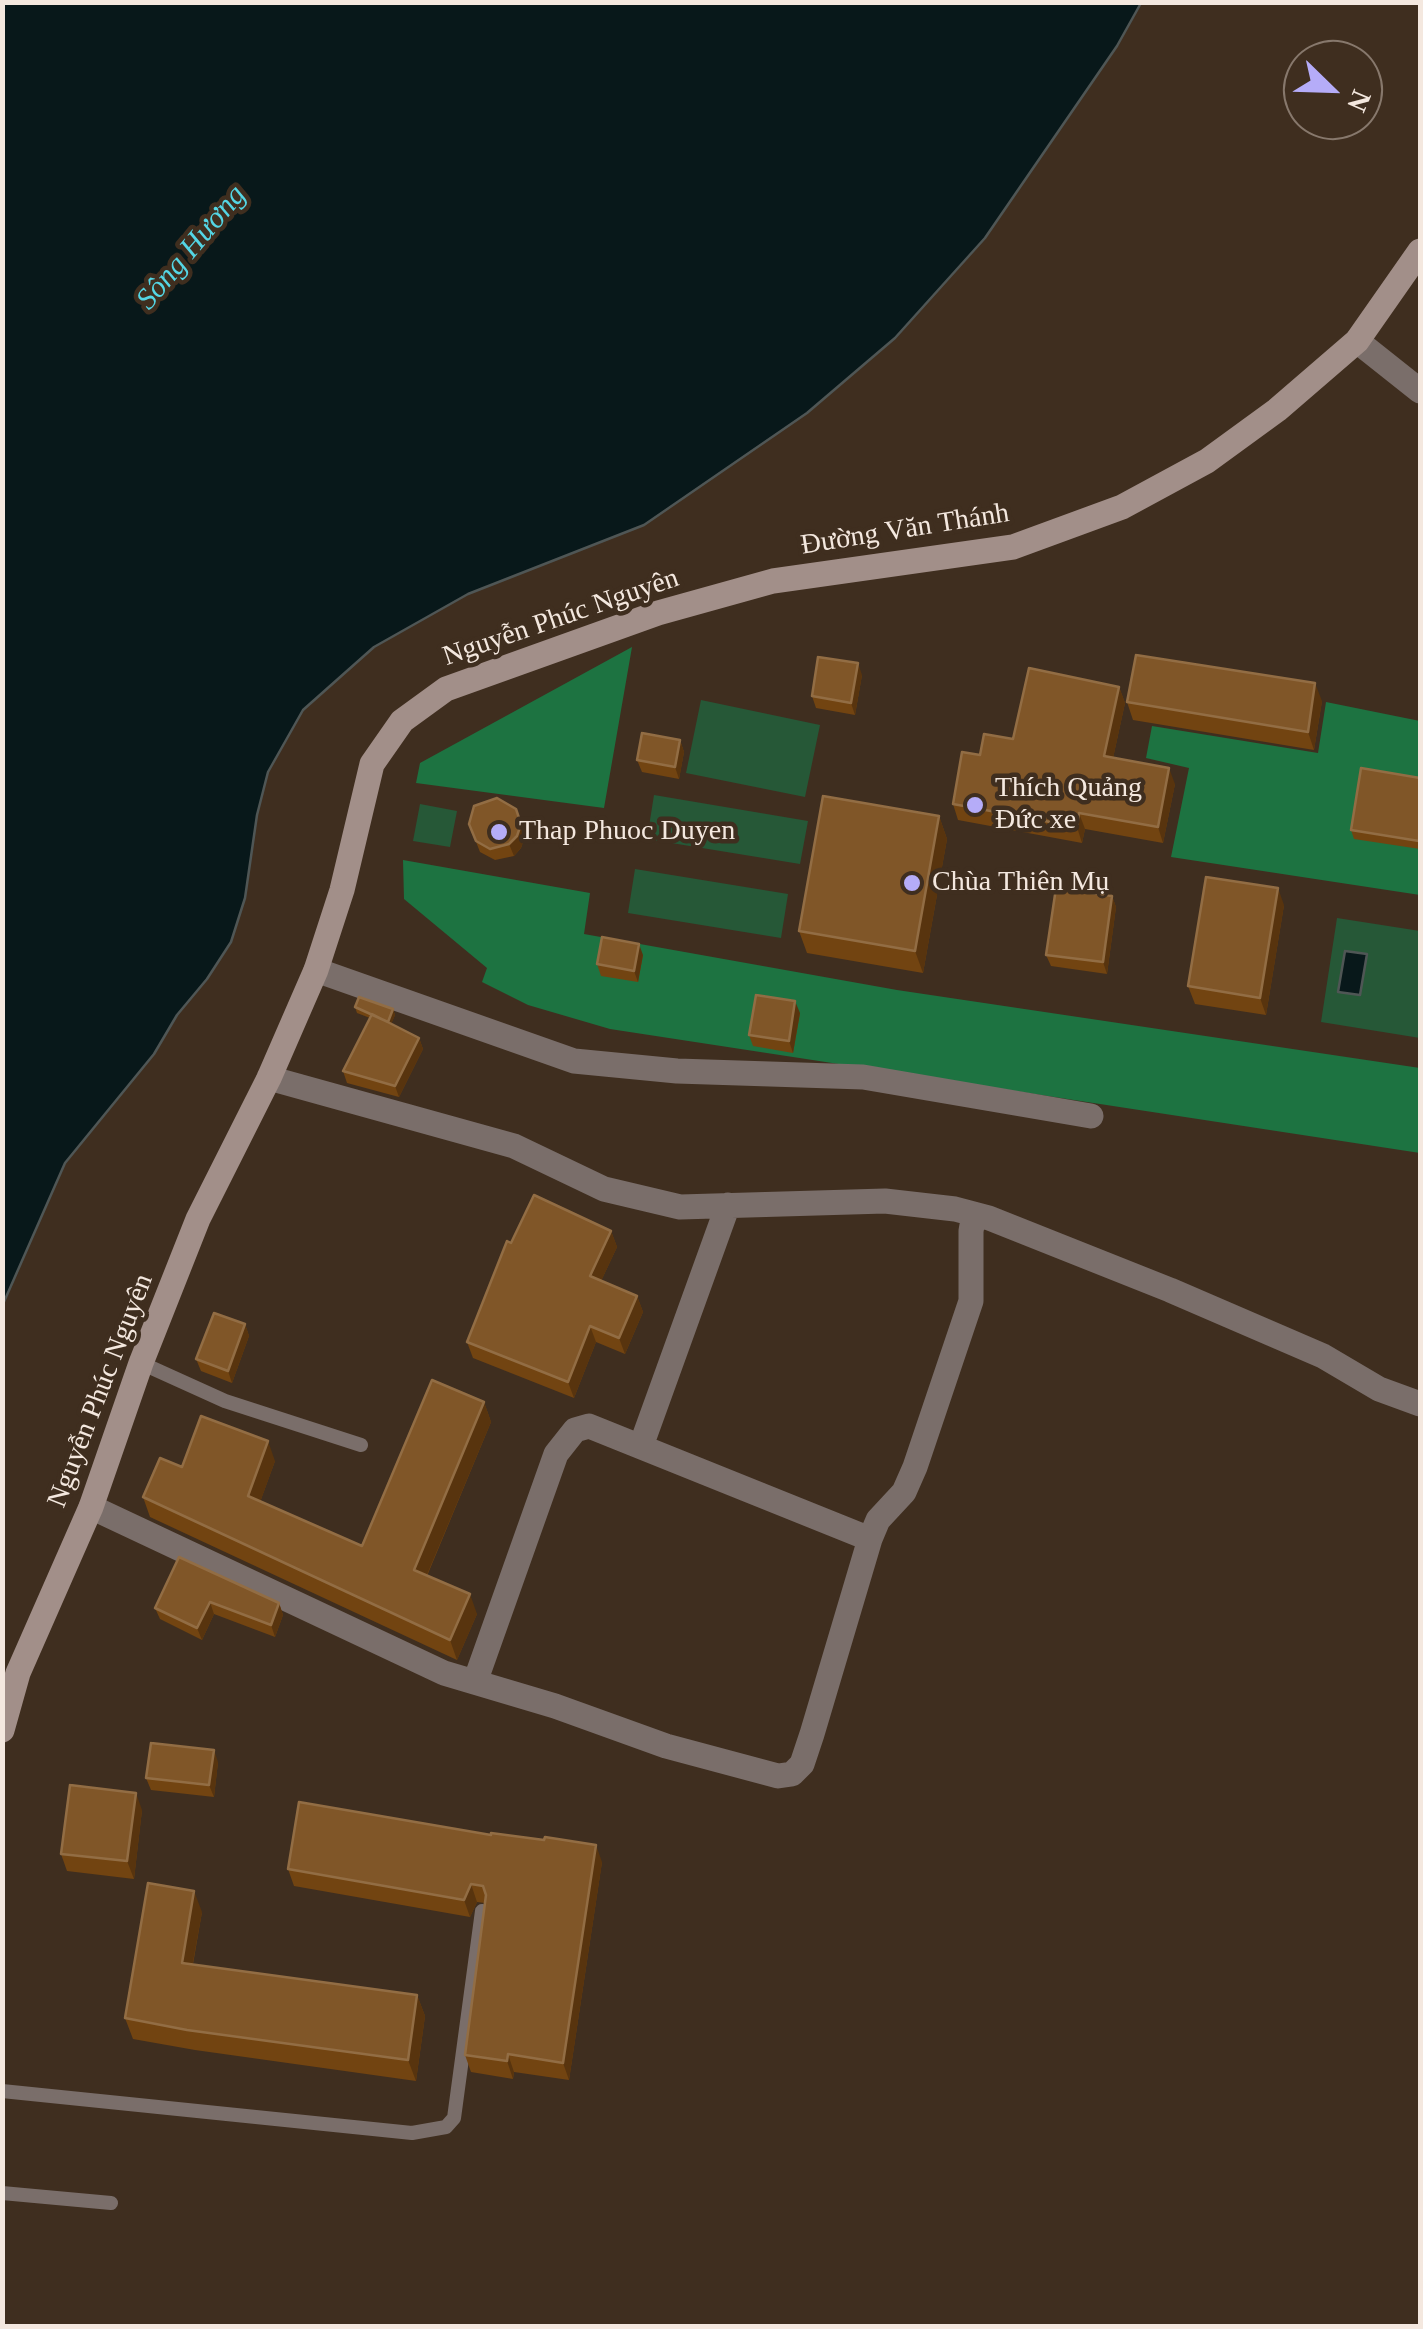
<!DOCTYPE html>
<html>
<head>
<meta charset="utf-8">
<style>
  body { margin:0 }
  #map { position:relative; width:1423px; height:2329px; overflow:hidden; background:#3f2e1f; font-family:"Times New Roman",serif }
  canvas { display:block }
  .frame { position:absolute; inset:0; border:5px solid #f4e8df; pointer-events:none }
  .north { position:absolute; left:1283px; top:40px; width:100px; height:100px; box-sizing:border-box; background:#3f2e1f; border:2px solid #87786c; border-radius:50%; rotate:113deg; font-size:28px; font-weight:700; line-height:40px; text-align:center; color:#f4e8df }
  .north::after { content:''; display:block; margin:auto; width:35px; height:45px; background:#b5acf8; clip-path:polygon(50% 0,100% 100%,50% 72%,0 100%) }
</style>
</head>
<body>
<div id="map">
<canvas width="1423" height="2329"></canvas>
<div class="frame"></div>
<div class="north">N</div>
</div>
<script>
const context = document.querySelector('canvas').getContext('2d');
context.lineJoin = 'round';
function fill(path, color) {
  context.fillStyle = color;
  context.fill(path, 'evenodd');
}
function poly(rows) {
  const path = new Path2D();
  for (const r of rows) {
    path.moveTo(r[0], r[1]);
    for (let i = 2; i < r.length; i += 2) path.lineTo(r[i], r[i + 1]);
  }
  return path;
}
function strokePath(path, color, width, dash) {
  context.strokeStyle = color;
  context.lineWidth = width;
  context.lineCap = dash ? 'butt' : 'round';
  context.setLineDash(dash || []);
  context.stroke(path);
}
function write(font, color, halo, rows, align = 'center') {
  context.font = font + ' "Times New Roman",serif';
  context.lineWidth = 9;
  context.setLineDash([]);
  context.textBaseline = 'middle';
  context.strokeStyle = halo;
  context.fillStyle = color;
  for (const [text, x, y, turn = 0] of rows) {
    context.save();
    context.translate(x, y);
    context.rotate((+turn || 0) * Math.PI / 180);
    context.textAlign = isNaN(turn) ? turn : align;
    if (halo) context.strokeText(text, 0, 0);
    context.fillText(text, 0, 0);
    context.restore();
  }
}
fill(poly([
  [701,700,820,725,805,797,686,773],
  [654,795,808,821,800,864,647,839],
  [420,804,457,811,450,847,413,841],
  [635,869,788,894,781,938,628,913],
  [1337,918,1420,931,1420,1038,1321,1022]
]), '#265837');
fill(poly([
  [632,647,604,808,416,783,420,763],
  [1326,702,1420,721,1420,895,1171,857,1189,768,1146,758,1152,726,1318,753],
  [403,860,590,893,584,934,897,990,1420,1068,1420,1153,610,1029,528,1005,482,982,487,968,404,899]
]), '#1d7341');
const water = poly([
  [3,2,1141,3,1117,46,985,238,895,338,807,413,644,525,468,594,374,647,303,710,268,772,257,815,245,898,231,942,207,979,177,1015,154,1054,65,1163,3,1304,3,2],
  [1345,951,1367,954,1360,995,1338,992,1345,951]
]);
fill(water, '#08181a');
strokePath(water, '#4f5655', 2.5);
strokePath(poly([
  [141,1363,225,1401,361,1445],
  [2,2091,412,2133,446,2127,454,2118,482,1911],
  [2,2193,111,2203]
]), '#7a6e6a', 14);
strokePath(poly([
  [1357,341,1420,391],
  [316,970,574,1061,677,1071,863,1077,1091,1116],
  [269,1078,514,1146,604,1189,680,1207,885,1201,955,1209,989,1218,1170,1290,1323,1356,1379,1389,1420,1404],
  [641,1446,728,1205],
  [91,1507,444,1673,555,1706,666,1746,778,1776,792,1774,802,1764,812,1734,870,1539,878,1520,904,1492,915,1467,971,1301,971,1231,974,1214],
  [475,1682,556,1454,575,1430,589,1426,870,1539]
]), '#7a6e6a', 25);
strokePath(poly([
  [2,1730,18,1673,91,1507,141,1363,198,1219,269,1078,316,970,342,890,372,764,402,721,446,689,658,613,773,581,1013,547,1122,507,1207,461,1277,410,1357,341,1420,251]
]), '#a28f89', 25);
fill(poly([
  [862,675,855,715,816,708,812,696],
  [1119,687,1125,703,1113,758,1175,784,1163,843,1085,829,1082,843,958,820,953,804,980,755],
  [1322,701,1314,750,1133,720,1127,702],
  [680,740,684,752,679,779,642,772,637,760],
  [1420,778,1420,849,1354,839,1351,830],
  [939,816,947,839,923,973,807,953,799,931],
  [469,824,525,836,521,848,514,856,495,860,480,852],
  [1112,896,1116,907,1107,974,1051,966,1046,955],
  [1284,905,1266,1015,1195,1004,1188,986],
  [643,955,638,982,601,976,597,964],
  [355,1007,393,1009,395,1015,391,1024,419,1038,423,1049,399,1097,347,1083,343,1071,370,1018,357,1013],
  [800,1013,793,1053,753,1046,749,1035],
  [611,1231,617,1247,601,1281,637,1296,643,1312,625,1354,596,1342,574,1398,473,1358,467,1342],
  [245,1324,249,1336,232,1383,201,1371,196,1359],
  [484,1402,491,1422,427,1576,477,1614,457,1660,150,1517,143,1497,182,1467,275,1461,260,1502,362,1546],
  [179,1557,279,1603,283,1615,275,1637,214,1614,202,1640,160,1619,155,1608],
  [218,1762,214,1797,151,1790,146,1778],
  [142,1810,134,1879,67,1871,61,1854],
  [602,1862,569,2080,514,2072,513,2079,471,2072,465,2055,485,1903,477,1902,470,1917,294,1886,288,1869],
  [202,1912,193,1964,417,1995,425,2016,416,2081,195,2050,133,2039,125,2018]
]), '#724411');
fill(poly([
  [858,663,862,675,855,715,851,703],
  [1315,683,1322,701,1314,750,1308,732],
  [1119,687,1125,703,1110,772,1104,756],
  [680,740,684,752,679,779,675,767],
  [1169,768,1175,784,1163,843,1158,827],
  [1079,813,1085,829,1082,843,1077,827],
  [939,816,947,839,923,973,915,951],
  [520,820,525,836,521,848,514,856,509,844],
  [1278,888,1284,905,1266,1015,1260,998],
  [1112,896,1116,907,1107,974,1103,962],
  [639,944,643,955,638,982,634,971],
  [795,1001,800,1013,793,1053,789,1041],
  [393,1009,395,1015,390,1027,388,1022],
  [419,1038,423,1049,399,1097,395,1086],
  [611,1231,617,1247,596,1292,590,1276],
  [637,1296,643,1312,625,1354,619,1338],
  [245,1324,249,1336,232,1383,228,1371],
  [590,1326,596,1342,574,1398,568,1382],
  [484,1402,491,1422,421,1589,414,1570],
  [268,1441,275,1461,255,1516,248,1496],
  [470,1594,477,1614,457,1660,450,1640],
  [210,1602,214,1614,202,1640,197,1628],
  [279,1603,283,1615,275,1637,271,1625],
  [214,1750,218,1762,214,1797,209,1785],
  [136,1793,142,1810,134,1879,127,1861],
  [596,1845,602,1862,569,2080,563,2063],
  [471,1884,477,1902,470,1917,464,1900],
  [194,1891,202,1912,189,1984,182,1963],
  [417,1995,425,2016,416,2081,408,2060],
  [508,2054,514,2072,513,2079,507,2061]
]), '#58340e');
const building = poly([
  [1136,655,1315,683,1308,732,1127,702,1136,655],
  [818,657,858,663,851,703,812,696,818,657],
  [1029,668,1119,687,1104,756,1169,768,1158,827,1079,813,1077,827,953,804,962,752,980,755,984,734,1013,739,1029,668],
  [642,733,680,740,675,767,637,760,642,733],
  [1361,768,1420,778,1419,841,1351,830,1361,768],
  [823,796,939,816,915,951,799,931,823,796],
  [497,798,516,809,521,824,517,836,509,844,490,849,476,841,469,824,474,806,497,798],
  [1206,877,1278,888,1260,998,1188,986,1206,877],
  [1056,888,1112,896,1103,962,1046,955,1056,888],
  [602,937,639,944,634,971,597,964,602,937],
  [756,995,795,1001,789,1041,749,1035,756,995],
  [359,997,393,1009,388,1022,355,1007,359,997],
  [372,1014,419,1038,395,1086,343,1071,372,1014],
  [534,1195,611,1231,590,1276,637,1296,619,1338,590,1326,568,1382,467,1342,507,1241,511,1243,534,1195],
  [214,1313,245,1324,228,1371,196,1359,214,1313],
  [432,1380,484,1402,414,1570,470,1594,450,1640,143,1497,160,1458,182,1467,201,1416,268,1441,248,1496,362,1546,432,1380],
  [179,1557,279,1603,271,1625,210,1602,197,1628,155,1608,179,1557],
  [151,1743,214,1750,209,1785,146,1778,151,1743],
  [70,1785,136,1793,127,1861,61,1854,70,1785],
  [299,1802,491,1835,491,1833,544,1840,545,1837,596,1845,563,2063,508,2054,507,2061,465,2055,486,1895,483,1886,471,1884,464,1900,288,1869,299,1802],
  [148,1883,194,1891,182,1963,417,1995,408,2060,187,2030,125,2018,148,1883]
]);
fill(building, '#805628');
strokePath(building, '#926d44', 2.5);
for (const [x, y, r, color] of [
  [975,805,10,"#b5acf8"],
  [499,832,10,"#b5acf8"],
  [912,883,10,"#b5acf8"]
]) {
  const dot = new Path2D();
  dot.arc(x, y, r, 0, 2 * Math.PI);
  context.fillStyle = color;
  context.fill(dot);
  strokePath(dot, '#3f2e1f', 4);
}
write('28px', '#f4e8df', '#3f2e1f', [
  ["Đường Văn Thánh",905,530,-9],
  ["Nguyễn Phúc Nguyên",561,618,-19],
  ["Nguyễn Phúc Nguyên",101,1391,-69]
]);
write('28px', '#f4e8df', '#3f2e1f', [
  ["Thích Quảng",995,789],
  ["Đức xe",995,821],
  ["Thap Phuoc Duyen",519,832],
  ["Chùa Thiên Mụ",932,883]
], 'left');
write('italic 30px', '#54d6e5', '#3f2e1f', [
  ["Sông Hương",192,248,-50]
]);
</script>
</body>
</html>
